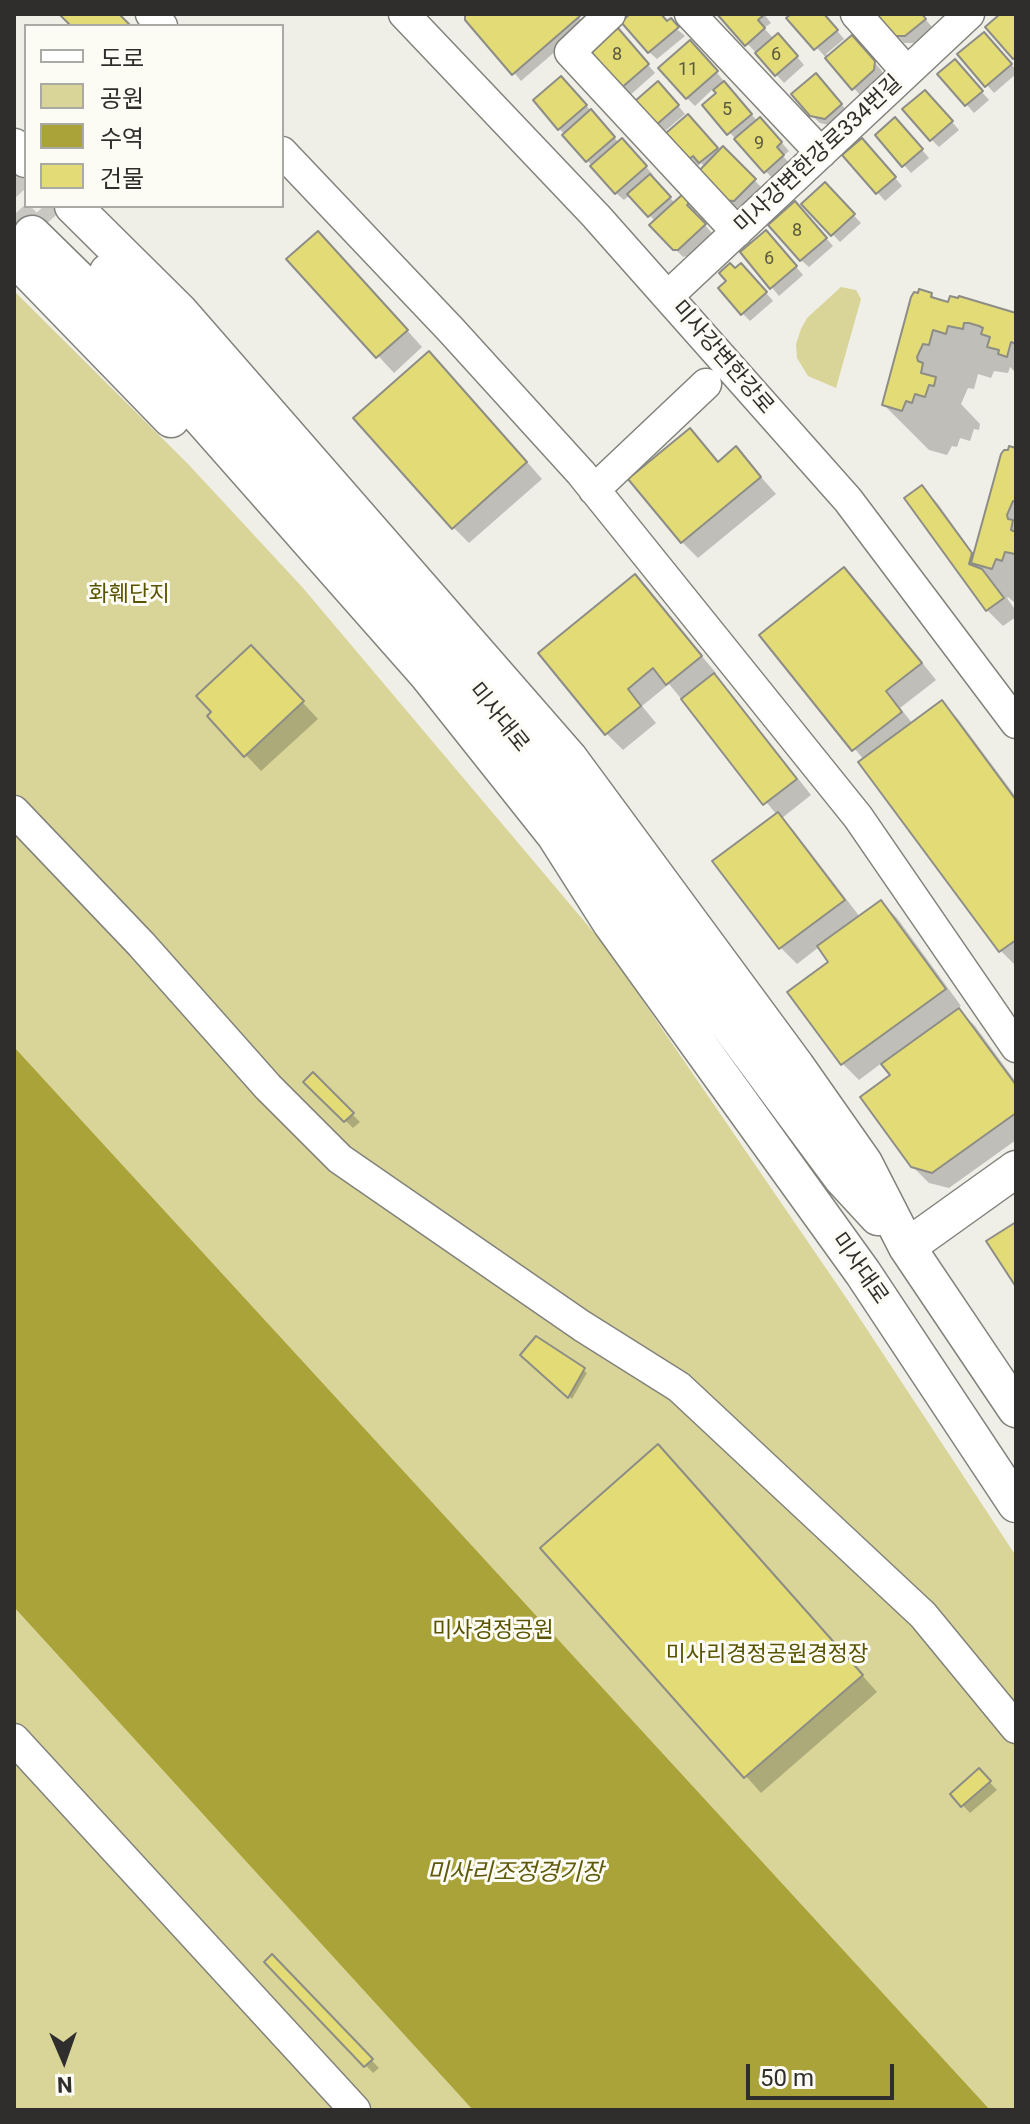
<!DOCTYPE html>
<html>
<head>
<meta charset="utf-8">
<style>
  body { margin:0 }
  #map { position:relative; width:1030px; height:2124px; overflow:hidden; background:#efeee7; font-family:Roboto,"Noto Sans KR",sans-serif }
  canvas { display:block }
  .frame { position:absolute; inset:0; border:16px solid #2f2e2c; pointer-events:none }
  .legend { position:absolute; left:24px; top:24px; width:260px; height:184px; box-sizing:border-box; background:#fcfcf4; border:2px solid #aaaaa4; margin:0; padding:10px 14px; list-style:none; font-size:24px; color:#2f2e2c }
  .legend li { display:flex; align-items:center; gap:16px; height:40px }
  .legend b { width:40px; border:2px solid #aaaaa4 }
  .north { position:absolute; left:24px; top:2020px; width:80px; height:80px; -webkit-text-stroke:6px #fcfcf4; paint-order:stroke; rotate:178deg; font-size:22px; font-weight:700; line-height:32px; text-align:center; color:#2f2e2c }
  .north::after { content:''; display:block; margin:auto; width:28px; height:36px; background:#2f2e2c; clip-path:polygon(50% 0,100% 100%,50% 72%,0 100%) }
  .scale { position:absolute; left:746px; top:2064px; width:148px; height:36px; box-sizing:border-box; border:4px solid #2f2e2c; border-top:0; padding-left:10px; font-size:24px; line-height:28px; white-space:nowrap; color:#2f2e2c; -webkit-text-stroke:6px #fcfcf4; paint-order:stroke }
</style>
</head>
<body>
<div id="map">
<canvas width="1030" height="2124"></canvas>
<div class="frame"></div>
<ul class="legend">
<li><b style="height:10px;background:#fff"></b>도로</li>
<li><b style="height:22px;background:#d9d598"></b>공원</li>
<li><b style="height:22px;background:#aaa33a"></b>수역</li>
<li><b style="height:22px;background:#e3dc76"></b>건물</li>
</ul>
<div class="north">N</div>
<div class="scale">50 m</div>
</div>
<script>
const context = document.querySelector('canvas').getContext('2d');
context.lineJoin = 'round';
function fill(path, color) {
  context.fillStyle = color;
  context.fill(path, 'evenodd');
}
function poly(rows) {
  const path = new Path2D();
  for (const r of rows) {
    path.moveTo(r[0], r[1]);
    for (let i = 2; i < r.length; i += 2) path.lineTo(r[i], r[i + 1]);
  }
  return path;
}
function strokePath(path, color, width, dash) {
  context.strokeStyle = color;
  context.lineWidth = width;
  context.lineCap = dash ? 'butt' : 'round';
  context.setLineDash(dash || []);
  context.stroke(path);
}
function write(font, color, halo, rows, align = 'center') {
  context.font = font + ' Roboto,"Noto Sans KR",sans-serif';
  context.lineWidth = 6;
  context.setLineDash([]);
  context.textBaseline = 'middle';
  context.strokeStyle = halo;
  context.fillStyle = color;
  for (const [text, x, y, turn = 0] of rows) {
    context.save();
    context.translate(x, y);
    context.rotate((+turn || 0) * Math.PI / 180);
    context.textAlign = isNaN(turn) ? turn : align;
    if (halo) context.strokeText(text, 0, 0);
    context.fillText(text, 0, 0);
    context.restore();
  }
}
fill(poly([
  [841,287,856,290,861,299,836,388,808,376,797,358,796,344,801,329,807,318],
  [14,291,189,465,303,588,606,947,847,1299,1016,1556,1016,2110,14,2110]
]), '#d9d598');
fill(poly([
  [14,1047,990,2110,473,2110,14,1607]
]), '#aaa33a');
fill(poly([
  [467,14,576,14,586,25,521,81],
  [633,14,659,14,685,36,657,59,649,52],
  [720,14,764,14,771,23,764,28,774,39,786,44,804,65,784,83],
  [786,14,823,14,844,39,826,54,829,57,859,45,882,71,881,78,861,96],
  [921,14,932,27,914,43,904,43,896,34],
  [625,38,655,73,628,97,620,89],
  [992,42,1016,70,1016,74,994,93,987,85],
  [698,50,758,122,768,127,789,151,783,156,790,164,773,179,705,106,719,94,714,88,695,106,687,98],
  [962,70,989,100,974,113,940,74],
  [823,83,849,113,834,126,820,123,811,115],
  [569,86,619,143,630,148,653,175,650,177,675,203,683,196,697,210,694,213,712,233,687,256,683,257,652,225,656,222,630,195,624,200,616,193,535,101],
  [666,91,685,114,664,132,656,124],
  [933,100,959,130,939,147,931,139],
  [696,124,720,152,723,149,762,188,742,208,730,207,705,167,701,163,698,166,669,133],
  [903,128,929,158,911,173,904,165],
  [869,148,902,186,885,201,845,155],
  [825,185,861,223,840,242,804,204],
  [803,212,833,246,809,267,801,260],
  [773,240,803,275,779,296,743,252],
  [334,249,422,347,394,373,289,259],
  [735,271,749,273,773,301,750,321,742,313],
  [931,294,937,300,1016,316,1016,373,1010,367,1008,373,994,371,991,378,978,374,974,389,968,388,961,404,980,424,979,430,974,429,970,441,960,438,957,447,952,446,947,455,929,450,884,405],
  [445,369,542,479,469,543,453,527],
  [690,431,719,463,736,449,776,494,698,558,682,542],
  [1016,451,1016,604,1008,597,1007,598,1016,611,1016,617,1003,626,987,610,906,499,922,488,938,504,975,556],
  [844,569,860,585,936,680,900,708,913,724,942,703,958,719,1016,797,1016,966,1001,951,860,763,864,760,762,636],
  [635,577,716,673,713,675,730,692,811,795,782,818,794,831,860,917,881,902,897,918,961,1006,957,1008,975,1026,1016,1082,1016,1140,949,1188,929,1183,912,1166,892,1076,883,1062,859,1080,843,1064,790,992,831,963,819,947,797,964,781,948,715,862,777,815,669,684,642,706,656,723,623,750,607,734],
  [267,664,318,719,261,771,246,755],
  [313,1075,360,1122,353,1128,306,1082],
  [536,1339,587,1373,572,1399,523,1355],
  [674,1462,877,1692,761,1793,542,1548],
  [979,1771,997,1790,970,1813,953,1795],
  [272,1957,379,2068,373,2073,267,1962]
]), '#0003');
const building = poly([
  [59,14,119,14,131,26,71,26,59,14],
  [465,14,578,14,580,16,512,75,465,20,465,14],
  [630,14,661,14,667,21,671,18,679,27,648,53,621,22,630,14],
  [717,14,765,14,758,20,765,28,745,46,717,14],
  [791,14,824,14,838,30,814,50,786,18,791,14],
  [875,14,922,14,926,19,905,36,894,36,875,14],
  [1000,14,1016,14,1016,57,1013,59,985,27,1000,14],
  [618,28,649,64,619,90,594,62,592,49,618,28],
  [984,32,1012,64,985,87,957,54,984,32],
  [778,33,798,56,775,76,755,53,778,33],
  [852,35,875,61,874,70,852,90,825,58,852,35],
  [690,40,718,71,686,99,658,68,690,40],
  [955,59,983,91,965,106,937,74,955,59],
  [816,73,842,104,825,119,810,116,791,94,816,73],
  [561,76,587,105,558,130,533,100,561,76],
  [658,81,679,105,655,126,634,102,658,81],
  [724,81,752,114,727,135,702,105,716,93,713,90,724,81],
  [925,90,953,121,930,141,902,109,925,90],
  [591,109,615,137,586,162,562,135,591,109],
  [688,114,718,148,699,163,693,156,689,159,666,133,688,114],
  [760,117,782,142,777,147,784,155,764,173,734,139,760,117],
  [895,117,923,149,902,167,875,135,895,117],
  [622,138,647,166,615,194,590,166,622,138],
  [862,138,896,177,876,194,842,155,862,138],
  [723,146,756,179,734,201,720,200,695,175,723,146],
  [650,174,671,197,648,217,627,194,650,174],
  [825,182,855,214,831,236,801,204,825,182],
  [684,193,691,201,687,205,706,224,678,250,673,250,649,225,684,193],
  [795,201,827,238,800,261,768,225,795,201],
  [766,230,797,266,770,289,740,252,766,230],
  [318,231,408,330,376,358,286,259,318,231],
  [730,263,735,268,741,263,767,292,741,315,718,288,726,281,719,273,730,263],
  [919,289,932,293,931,297,948,302,950,296,958,298,959,296,1016,313,1016,344,1011,342,1007,357,998,354,999,350,987,347,990,337,981,334,983,328,979,326,969,323,964,323,963,329,948,326,946,334,933,330,929,345,923,344,917,357,918,361,923,363,921,373,936,377,934,386,929,385,925,397,915,394,912,403,906,401,902,411,882,405,911,297,914,292,918,293,919,289],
  [429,351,527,462,452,529,353,418,429,351],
  [690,428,718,462,736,446,761,477,681,543,628,479,690,428],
  [1009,446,1016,448,1016,502,1013,501,1007,515,1008,519,1013,520,1011,530,1016,532,1016,552,1015,554,1005,552,1002,561,996,559,992,569,971,563,1001,454,1004,450,1008,450,1009,446],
  [922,485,972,553,969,564,982,569,1004,598,986,611,904,498,922,485],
  [844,567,922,663,886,691,902,712,852,751,759,635,844,567],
  [635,574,702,656,666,685,653,668,628,689,641,706,605,735,538,653,635,574],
  [251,645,304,701,244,757,207,716,211,712,196,696,251,645],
  [714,673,797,779,763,805,681,699,714,673],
  [942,700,1016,800,1016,940,999,952,858,762,942,700],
  [778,812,845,900,779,949,712,861,778,812],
  [881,900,946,989,841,1065,787,992,828,962,817,946,881,900],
  [959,1008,1016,1085,1016,1113,932,1173,911,1167,860,1097,890,1075,881,1064,959,1008],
  [313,1072,354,1113,344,1122,303,1082,313,1072],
  [1016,1222,1016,1287,986,1241,1016,1222],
  [536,1336,585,1368,568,1398,520,1355,536,1336],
  [658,1444,863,1675,744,1778,540,1548,658,1444],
  [979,1768,991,1781,961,1807,950,1794,979,1768],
  [272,1954,373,2059,364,2067,264,1962,272,1954]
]);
fill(building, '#e3dc76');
strokePath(building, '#8d8d86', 2);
strokePath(poly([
  [14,175,26,188],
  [44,206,54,217],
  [14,215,32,234]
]), '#c9c8c2', 36, [36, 18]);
const minor = poly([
  [151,14,162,26],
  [404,14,596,216,848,500,1016,723],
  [610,14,570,52,737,232],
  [690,14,821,153],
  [856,14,907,72],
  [282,152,451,330,581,473,858,817,1016,1047],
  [668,296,969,14],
  [594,490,706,384],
  [14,811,141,944,268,1087,340,1159,582,1326,679,1387,923,1615,1016,1728],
  [14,1739,355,2110]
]);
const major = poly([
  [14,147,26,159],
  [73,206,180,312,569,758,796,1066,864,1163,907,1247,1016,1409],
  [32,234,82,283,427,674,555,835,611,923,863,1273,1016,1504],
  [14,257,171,419],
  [108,272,443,650,547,779,842,1178,878,1217],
  [907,1247,1016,1169]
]);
strokePath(minor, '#82827c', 33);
strokePath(major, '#82827c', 39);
strokePath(minor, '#fff', 30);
strokePath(major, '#fff', 36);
write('18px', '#5c5a3e', null, [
  ["8",617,55],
  ["6",776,55],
  ["11",688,70],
  ["5",727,110],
  ["9",759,144],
  ["8",797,231],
  ["6",769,259]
]);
write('22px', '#2f2e2c', '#fcfcf4', [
  ["미사강변한강로334번길",819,155,-43],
  ["미사강변한강로",722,358,49],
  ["미사대로",498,718,51],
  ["미사대로",859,1269,55]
]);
write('22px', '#595300', '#fcfcf4', [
  ["화훼단지",129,595],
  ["미사경정공원",493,1631],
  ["미사리경정공원경정장",767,1655]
]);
write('italic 24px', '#5f5a0b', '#fcfcf4', [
  ["미사리조정경기장",515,1874]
]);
</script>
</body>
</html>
